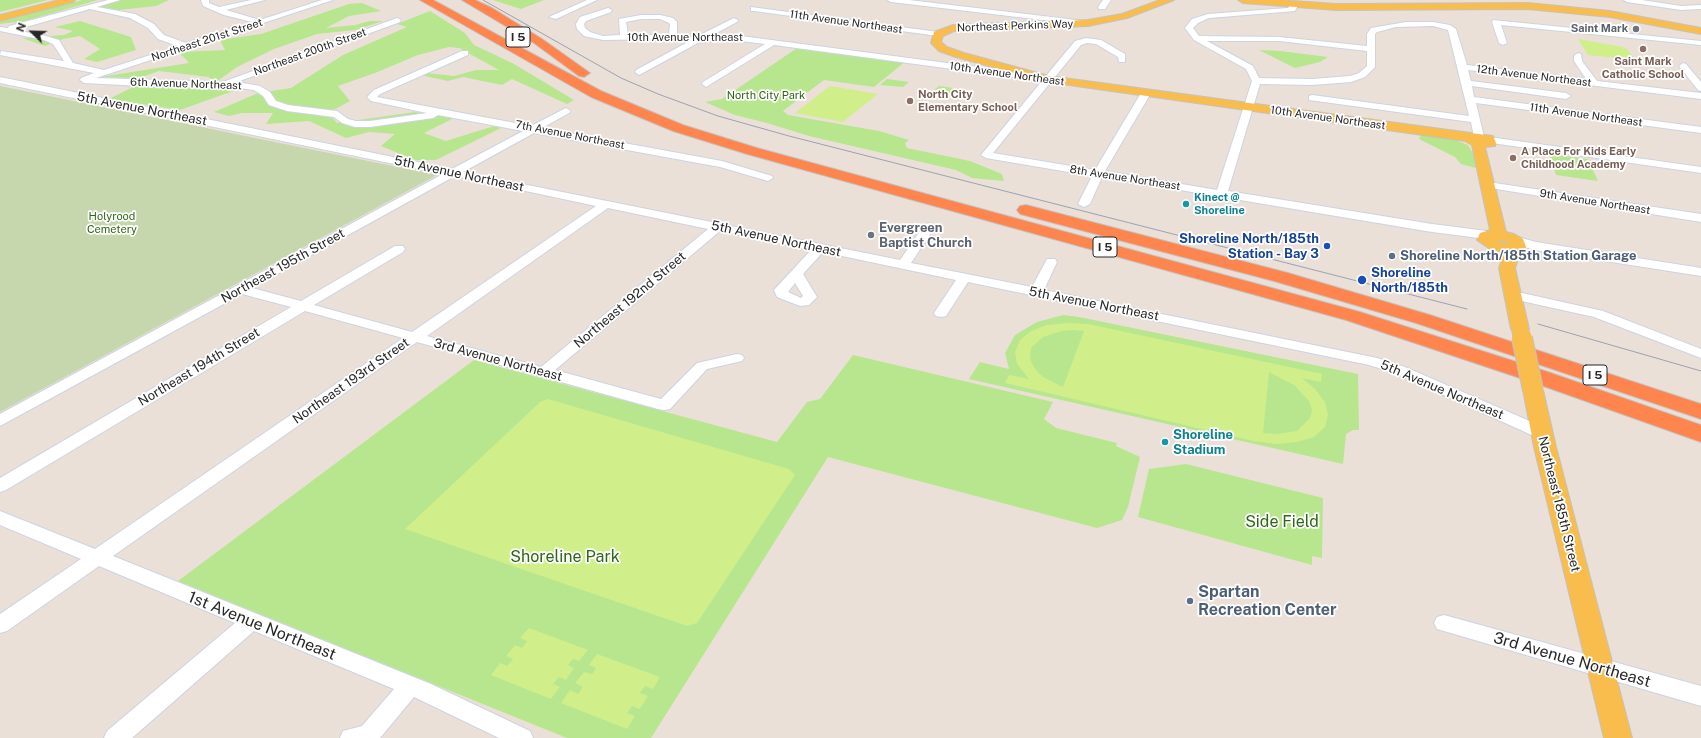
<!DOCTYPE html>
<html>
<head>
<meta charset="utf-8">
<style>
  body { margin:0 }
  #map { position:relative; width:1701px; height:738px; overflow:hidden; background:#ebe0d7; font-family:"Public Sans",sans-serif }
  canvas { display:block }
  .north { position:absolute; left:12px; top:12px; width:40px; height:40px; -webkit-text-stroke:3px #fff; paint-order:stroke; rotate:293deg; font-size:11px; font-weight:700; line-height:16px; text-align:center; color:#272727 }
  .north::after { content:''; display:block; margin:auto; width:14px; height:18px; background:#272727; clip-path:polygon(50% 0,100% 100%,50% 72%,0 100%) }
</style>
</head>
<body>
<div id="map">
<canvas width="1701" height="738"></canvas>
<div class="north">N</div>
</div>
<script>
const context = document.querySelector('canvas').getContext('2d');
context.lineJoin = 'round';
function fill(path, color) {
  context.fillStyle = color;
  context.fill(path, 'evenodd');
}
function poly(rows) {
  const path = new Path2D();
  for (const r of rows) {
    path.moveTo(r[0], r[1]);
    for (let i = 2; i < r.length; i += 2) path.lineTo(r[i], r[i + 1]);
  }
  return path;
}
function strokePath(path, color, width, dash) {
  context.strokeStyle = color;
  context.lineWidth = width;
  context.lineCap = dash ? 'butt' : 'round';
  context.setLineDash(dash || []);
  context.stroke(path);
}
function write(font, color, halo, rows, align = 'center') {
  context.font = font + ' "Public Sans",sans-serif';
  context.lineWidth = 3.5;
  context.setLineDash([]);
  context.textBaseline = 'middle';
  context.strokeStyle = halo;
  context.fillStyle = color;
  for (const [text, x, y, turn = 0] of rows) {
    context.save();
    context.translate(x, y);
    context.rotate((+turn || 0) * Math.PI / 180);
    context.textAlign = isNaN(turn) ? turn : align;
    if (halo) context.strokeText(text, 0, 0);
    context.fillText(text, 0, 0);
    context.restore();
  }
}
fill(poly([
  [0,0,48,0,0,12],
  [82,0,98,0,25,21,0,24,0,22],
  [122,0,169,0,156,6,119,10,97,7],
  [493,0,544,0,521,9],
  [362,3,381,11,349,16,326,28,355,25,370,21,383,21,355,30,317,34,274,49,237,67,216,82,208,77,159,71,139,78,100,77,189,63,179,52,225,50,220,40,261,34,349,4],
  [430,11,465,33,474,45,514,64,574,100,567,104,512,79,502,85,463,77,448,81,420,75,425,73,454,76,476,70,499,70,459,48,449,47,418,55,375,73,338,86,350,101,328,113,337,123,415,112,454,118,424,133,446,141,494,126,501,128,436,160,415,160,381,146,395,134,369,132,346,138,309,121,266,124,273,113,242,113,229,116,214,112,258,93,291,88,343,55,407,27,397,24],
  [80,21,131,37,136,50,97,62,84,59,100,49,80,36,63,39,45,46,22,38,64,35,73,31,55,27],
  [800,46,906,61,874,87,824,80,783,111,788,115,879,131,909,140,905,143,907,148,970,161,1002,174,1004,181,972,178,956,170,809,136,767,123,735,115,705,102,722,99],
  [1259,50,1280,51,1328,57,1320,62,1295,68],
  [887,79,909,82,903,87,880,85],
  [135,86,236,90,180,110,109,99],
  [939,86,968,90,963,96,933,91],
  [1422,133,1455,140,1468,145,1475,157,1476,168,1461,164,1455,157,1419,139],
  [1549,154,1588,159,1598,181,1556,175],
  [1063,315,1079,317,1358,374,1359,430,1353,430,1346,434,1343,464,969,379,980,362,1009,369,1005,353,1015,335,1037,322],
  [853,355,1053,402,1044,419,1056,428,1117,443,1116,446,1140,457,1128,507,1122,520,1097,528,828,457,651,738,567,738,178,581,474,360,777,442,807,402,820,399],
  [1186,464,1323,498,1322,558,1312,556,1312,565,1138,517,1149,469]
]), '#b7e68f');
fill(poly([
  [0,86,437,175,0,412]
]), '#c6d6ad');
fill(poly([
  [1578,39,1623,47,1627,49,1635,60,1588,55],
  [830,86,878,94,843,122,795,113],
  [1067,323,1088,324,1322,374,1321,382,1302,378,1315,389,1325,402,1328,415,1325,427,1314,437,1297,442,1276,444,1253,441,1005,383,1009,375,1029,379,1017,364,1015,352,1020,340,1031,331,1047,325],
  [1074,330,1084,331,1063,387,1043,377,1036,370,1031,362,1030,355,1031,348,1043,337,1062,331],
  [1269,372,1294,385,1309,401,1312,410,1310,418,1297,431,1277,434,1263,433],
  [548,399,789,469,795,475,697,623,687,626,405,529,540,402],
  [529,628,588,650,579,661,573,659,568,665,574,668,566,680,559,677,553,684,560,687,551,699,491,675,500,663,507,666,513,659,506,656,515,645,522,648,527,641,520,638],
  [597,654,660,677,653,689,645,686,640,693,648,696,640,709,632,706,627,713,635,716,627,729,561,703,570,690,578,694,583,687,575,683,584,672,592,674,596,668,589,665]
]), '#d0ee8a');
const minor = poly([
  [108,0,120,0,97,7,135,14,154,24,164,35,186,43,252,22,224,15,203,6,201,0,209,0,209,3,219,7,251,0,265,0,226,10,260,20,322,0,333,0,96,78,223,82,397,18,401,20,400,22,237,82,260,86,270,92,276,101,288,105,337,111,348,119,356,121,370,121,427,113,371,101,367,97,374,90,462,51,468,51,468,55,380,94,377,97,531,126,566,108,571,111,569,113,542,128,722,161,772,176,773,178,768,181,720,167,534,133,463,172,900,260,925,224,929,223,935,227,911,263,1032,287,1047,259,1055,259,1057,262,1044,290,1377,358,1405,367,1548,429,1550,433,1548,437,1542,438,1536,437,1395,373,1369,365,968,282,946,316,941,317,936,316,934,313,956,280,823,252,803,274,817,297,809,305,800,306,777,297,774,290,811,250,720,231,555,370,661,399,697,363,737,354,742,355,744,358,742,361,707,369,670,409,664,410,658,409,417,342,113,556,431,684,530,731,533,738,499,738,414,697,380,738,340,738,343,731,362,726,394,689,254,631,132,738,104,738,107,731,235,623,99,566,7,631,0,633,0,614,81,559,0,525,0,511,95,549,403,338,305,311,6,490,0,492,0,478,291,307,242,294,0,426,0,414,443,174,0,83,0,77,452,169,523,131,438,115,433,118,370,127,355,127,342,123,334,117,287,111,269,105,263,96,254,90,239,88,160,87,84,83,80,80,81,78,94,73,0,55,1,51,64,61,53,44,44,40,0,31,0,27,8,28,9,26,108,0],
  [90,9,130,18,148,28,158,39,178,46,104,70,73,63,59,40,46,36,15,30,90,9],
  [455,176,596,206,412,332,314,305,403,252,405,249,403,246,395,246,301,301,252,288,455,176],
  [608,208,708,229,541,367,427,336,608,208],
  [795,283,803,296,801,298,788,292,795,283],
  [587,0,597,0,556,19,549,17,587,0],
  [887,0,909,0,1085,21,1089,23,1085,25,891,2,887,0],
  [1103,0,1111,0,1105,9,1099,9,1098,7,1103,0],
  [1623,0,1642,0,1681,6,1701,5,1701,9,1681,10,1627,2,1623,0],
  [1291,3,1298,5,1295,11,1209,18,1198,23,1193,28,1199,36,1279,37,1367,46,1367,34,1371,28,1406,22,1433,22,1450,25,1456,29,1467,65,1586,79,1574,61,1574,56,1578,53,1581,54,1582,61,1597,81,1701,93,1701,99,1468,70,1471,81,1566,93,1571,96,1566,99,1472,86,1474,97,1701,127,1701,133,1476,103,1484,137,1479,140,1474,137,1471,122,1309,100,1309,96,1312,95,1469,116,1448,30,1433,26,1396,27,1377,32,1375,34,1375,67,1365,77,1351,82,1312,85,1260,84,1228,191,1432,224,1487,231,1493,235,1491,238,1487,239,1432,232,1102,177,1090,204,1084,207,1078,204,1092,176,986,158,981,155,1042,81,774,45,706,87,702,84,703,82,765,44,725,39,698,43,639,75,635,72,636,70,688,42,673,39,603,40,584,36,577,29,576,24,580,17,608,8,612,10,611,12,586,21,584,24,585,28,590,32,603,36,620,35,619,19,641,15,660,15,673,18,677,22,677,35,694,38,734,18,738,20,737,22,709,37,725,35,741,36,1046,76,1075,41,1086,38,1101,40,1125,54,1125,62,1119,62,1118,57,1096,44,1087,43,1081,45,993,153,1095,170,1141,93,1146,90,1151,93,1105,171,1217,190,1252,81,1246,69,1194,40,1185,28,1192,19,1208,14,1288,8,1291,3],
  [641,19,660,19,667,22,670,24,669,35,628,35,626,22,641,19],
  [1207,41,1279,41,1367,51,1367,66,1359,73,1350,76,1312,79,1259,78,1253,66,1207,41],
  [751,7,938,32,942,34,938,36,754,11,751,11,751,7],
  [1493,20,1701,41,1701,45,1501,25,1507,43,1503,45,1499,43,1492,22,1493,20],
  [1683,63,1686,64,1701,82,1701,91,1698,90,1679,66,1683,63],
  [1489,137,1701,167,1701,173,1485,142,1484,140,1485,138,1489,137],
  [1488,182,1701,214,1701,222,1484,187,1482,185,1484,183,1488,182],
  [1514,236,1536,242,1701,268,1701,276,1535,250,1510,243,1508,240,1510,237,1514,236],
  [1513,291,1603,311,1701,349,1701,358,1594,317,1508,298,1506,295,1508,292,1513,291],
  [1444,615,1701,686,1701,706,1437,629,1434,623,1437,617,1444,615]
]);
const major = poly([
  [59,0,75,0,73,2,0,21,0,15,59,0],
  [1160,0,1174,0,1127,18,1088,26,954,31,943,36,941,42,947,47,964,53,1049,76,1493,136,1496,143,1495,146,1485,147,1506,232,1514,234,1523,239,1526,247,1524,250,1514,254,1517,262,1515,268,1529,329,1526,333,1520,334,1514,333,1511,329,1499,268,1501,262,1499,251,1490,249,1477,240,1480,233,1490,230,1472,145,1465,141,1048,82,956,57,939,51,931,43,934,32,953,25,1088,20,1122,14,1160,0],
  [1496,240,1505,241,1509,244,1501,242,1496,240],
  [1238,0,1279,0,1336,4,1528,3,1610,11,1701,28,1701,34,1610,17,1528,9,1336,10,1243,3,1238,0],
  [1533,384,1540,386,1543,390,1556,447,1632,738,1604,738,1534,447,1523,390,1526,386,1533,384]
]);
const highway = poly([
  [420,0,433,0,601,91,683,125,757,148,1360,312,1548,372,1701,425,1701,442,1532,382,1346,320,747,154,673,131,591,97,420,0],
  [462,0,475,0,492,8,542,39,590,73,584,77,579,76,534,43,462,0],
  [1026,205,1288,273,1430,315,1701,404,1701,419,1416,323,1274,281,1020,214,1017,210,1020,206,1026,205]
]);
strokePath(minor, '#ccd3e2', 2);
strokePath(major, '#c3c3c3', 2);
strokePath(highway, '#c3c3c3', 2);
fill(minor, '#fff');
fill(major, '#f9bd4e');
fill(highway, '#ff854e');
strokePath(poly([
  [483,0,621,78,658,94,718,116,789,136,1467,309],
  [1538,324,1701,371]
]), '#9aa1b3', 1);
const majorBridgeFar1 = poly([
  [1520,329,1522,339]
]);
const majorBridge = poly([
  [1522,338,1533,390]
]);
strokePath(majorBridgeFar1, '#c3c3c3', 18, []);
strokePath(majorBridge, '#c3c3c3', 22, []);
strokePath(majorBridgeFar1, '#f9bd4e', 16);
strokePath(majorBridge, '#f9bd4e', 20);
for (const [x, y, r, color] of [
  [1636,29,4,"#6b7280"],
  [1643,49,4,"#8d6e63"],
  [910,101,4,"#8d6e63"],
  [1513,158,4,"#8d6e63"],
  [1186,204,4,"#0f9aa8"],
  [871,235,4,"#6b7280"],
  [1327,246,4,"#1a4fb4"],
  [1392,256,4,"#5c6f8a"],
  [1362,280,5,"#1a4fb4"],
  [1165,442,4,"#0f9aa8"],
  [1190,601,4,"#5c6f8a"]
]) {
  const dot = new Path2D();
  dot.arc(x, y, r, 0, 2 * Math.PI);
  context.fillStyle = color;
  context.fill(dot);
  strokePath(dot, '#fff', 1.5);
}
write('11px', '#272727', '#fff', [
  ["11th Avenue Northeast",846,22,8],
  ["Northeast Perkins Way",1015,26,-2],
  ["10th Avenue Northeast",685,38],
  ["Northeast 201st Street",207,40,-18],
  ["Northeast 200th Street",310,52,-20],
  ["10th Avenue Northeast",1007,74,8],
  ["12th Avenue Northeast",1534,76,7],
  ["6th Avenue Northeast",186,84,2],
  ["11th Avenue Northeast",1586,115,8],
  ["10th Avenue Northeast",1328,118,8],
  ["7th Avenue Northeast",570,135,11],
  ["8th Avenue Northeast",1125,178,9],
  ["9th Avenue Northeast",1595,202,9]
]);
write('bold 11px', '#5b616d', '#fff', [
  ["Saint Mark",1628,29]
], 'right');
write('bold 11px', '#785e54', '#fff', [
  ["Saint Mark",1643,62,"center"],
  ["Catholic School",1643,75,"center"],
  ["North City",918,95],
  ["Elementary School",918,108],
  ["A Place For Kids Early",1521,152],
  ["Childhood Academy",1521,165]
], 'left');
write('11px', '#2f6615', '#fff', [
  ["North City Park",766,96],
  ["Holyrood",112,217],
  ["Cemetery",112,230]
]);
write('bold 11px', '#0d838f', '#fff', [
  ["Kinect @",1194,198],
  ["Shoreline",1194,211]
], 'left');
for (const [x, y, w] of [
  [518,37,24],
  [1105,247,24],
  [1595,375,24]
]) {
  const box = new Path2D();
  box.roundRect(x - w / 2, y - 10, w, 20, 3);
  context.fillStyle = '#fff';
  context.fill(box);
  strokePath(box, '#272727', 1);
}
write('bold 12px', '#272727', null, [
  ["I 5",518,37],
  ["I 5",1105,247],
  ["I 5",1595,375]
]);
write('13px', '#272727', '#fff', [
  ["5th Avenue Northeast",142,109,11],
  ["5th Avenue Northeast",459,174,12],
  ["5th Avenue Northeast",776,239,12],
  ["Northeast 195th Street",283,266,-29],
  ["Northeast 192nd Street",630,300,-40],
  ["5th Avenue Northeast",1094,304,11],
  ["3rd Avenue Northeast",498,360,15],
  ["Northeast 194th Street",199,367,-31],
  ["Northeast 193rd Street",351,381,-35],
  ["5th Avenue Northeast",1442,390,23],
  ["Northeast 185th Street",1559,504,76]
]);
write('bold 13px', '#5b616d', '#fff', [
  ["Evergreen",879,228],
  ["Baptist Church",879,243]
], 'left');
write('bold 13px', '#164399', '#fff', [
  ["Shoreline North/185th",1319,239],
  ["Station - Bay 3",1319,254],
  ["Shoreline",1371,273,"left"],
  ["North/185th",1371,288,"left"]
], 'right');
write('bold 13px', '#4e5e75', '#fff', [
  ["Shoreline North/185th Station Garage",1400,256]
], 'left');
write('bold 13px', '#0d838f', '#fff', [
  ["Shoreline",1173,435],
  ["Stadium",1173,450]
], 'left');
write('16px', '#2f6615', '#fff', [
  ["Side Field",1282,522],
  ["Shoreline Park",565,557]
]);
write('bold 16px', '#4e5e75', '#fff', [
  ["Spartan",1198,592],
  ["Recreation Center",1198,610]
], 'left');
write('16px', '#272727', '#fff', [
  ["1st Avenue Northeast",262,626,22],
  ["3rd Avenue Northeast",1572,660,16]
]);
</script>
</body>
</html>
